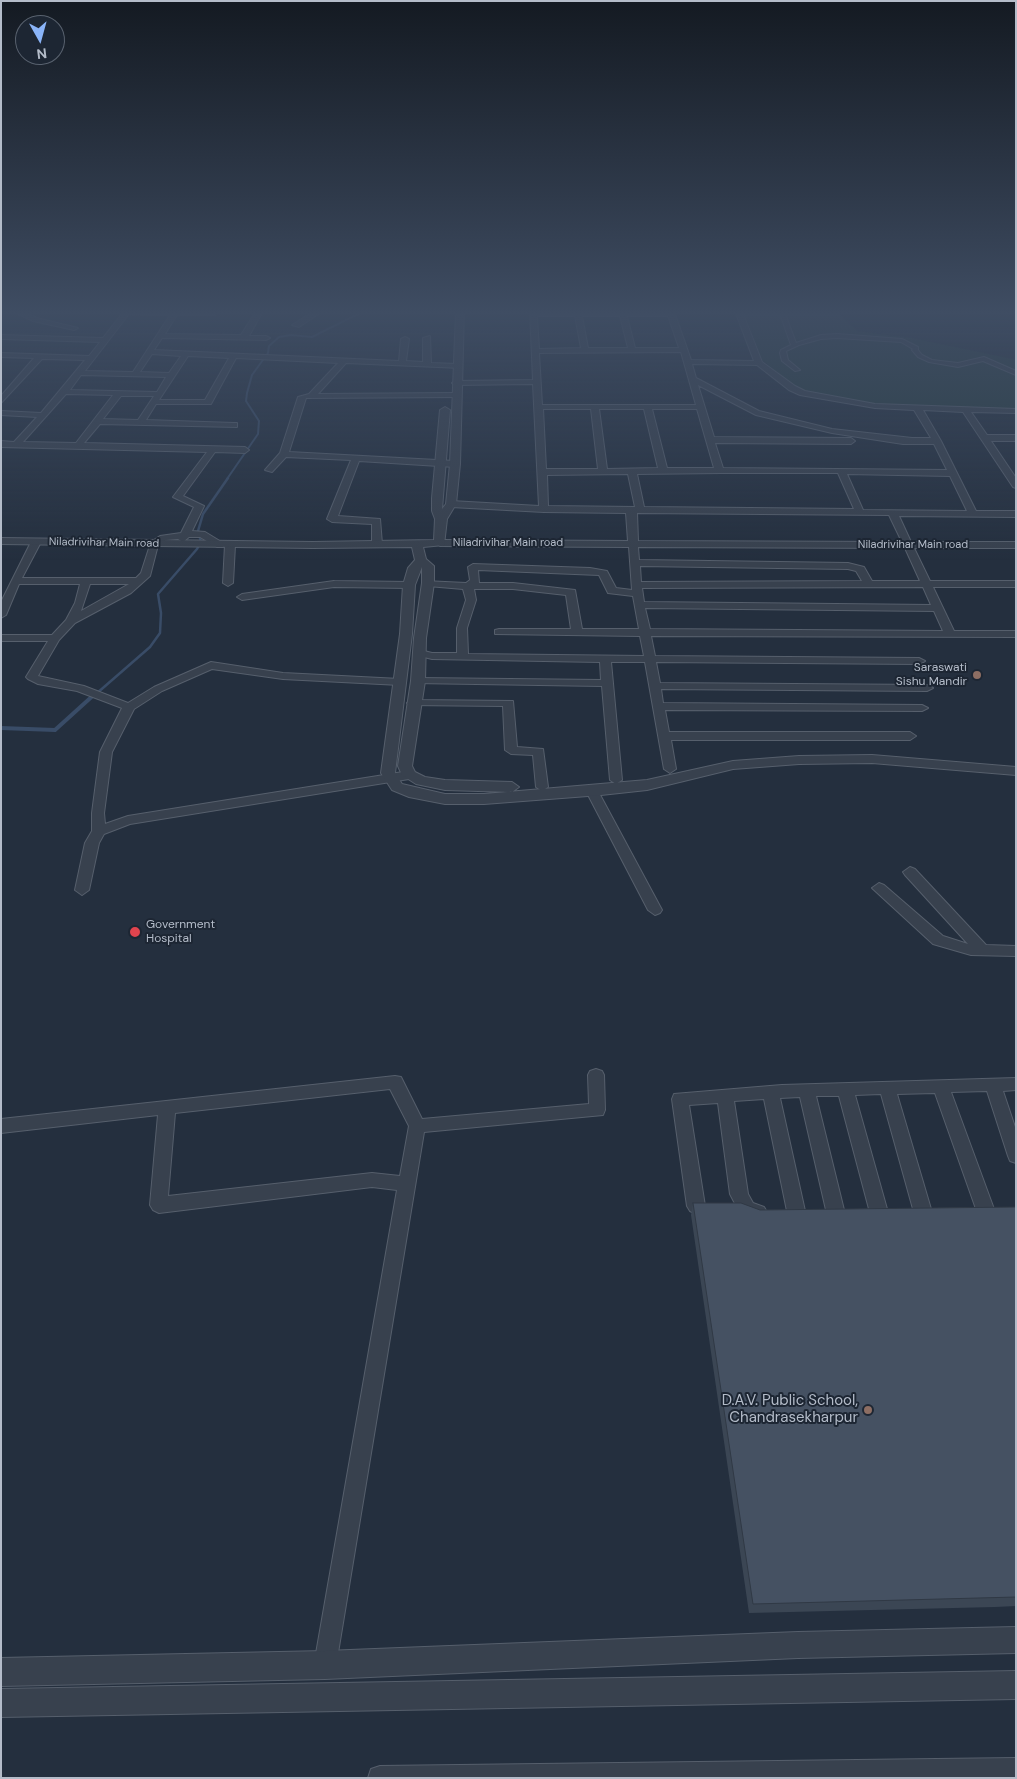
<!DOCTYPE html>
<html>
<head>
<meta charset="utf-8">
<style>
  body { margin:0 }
  #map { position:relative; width:1017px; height:1779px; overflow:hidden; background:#242f3e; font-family:"DM Sans",sans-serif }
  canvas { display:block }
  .frame { position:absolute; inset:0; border:2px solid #b4bcc9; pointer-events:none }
  .north { position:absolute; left:15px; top:15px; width:50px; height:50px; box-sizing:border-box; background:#1d2633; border:1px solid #59626f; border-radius:50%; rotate:173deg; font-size:14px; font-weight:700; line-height:20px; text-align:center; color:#b4bcc9 }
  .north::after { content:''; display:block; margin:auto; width:18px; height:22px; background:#8ab4f8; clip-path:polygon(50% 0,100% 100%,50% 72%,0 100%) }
</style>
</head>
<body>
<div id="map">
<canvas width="1017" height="1779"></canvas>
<div class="frame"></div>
<div class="north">N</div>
</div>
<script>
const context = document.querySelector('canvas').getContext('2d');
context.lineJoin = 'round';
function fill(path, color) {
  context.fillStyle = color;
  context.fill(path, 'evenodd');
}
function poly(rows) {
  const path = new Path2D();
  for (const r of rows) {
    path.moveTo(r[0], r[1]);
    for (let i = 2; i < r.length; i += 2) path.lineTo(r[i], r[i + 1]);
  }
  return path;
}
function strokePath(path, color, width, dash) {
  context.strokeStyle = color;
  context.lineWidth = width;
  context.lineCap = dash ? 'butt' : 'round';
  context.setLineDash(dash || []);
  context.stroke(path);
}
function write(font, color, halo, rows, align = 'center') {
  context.font = font + ' "DM Sans",sans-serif';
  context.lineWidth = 4;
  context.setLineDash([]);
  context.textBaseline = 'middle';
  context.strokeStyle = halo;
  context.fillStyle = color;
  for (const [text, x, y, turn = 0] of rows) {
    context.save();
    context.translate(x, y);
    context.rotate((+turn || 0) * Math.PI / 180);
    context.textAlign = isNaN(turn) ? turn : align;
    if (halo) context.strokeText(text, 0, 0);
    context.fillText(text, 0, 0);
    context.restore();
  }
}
fill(poly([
  [743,311,836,311,857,331,912,338,1013,359,1016,360,1016,409,890,406,818,395,796,388,762,360]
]), '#263c3f');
strokePath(poly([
  [227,479,258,434,259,421,246,401,247,393,252,375,268,353,269,346,279,337,291,335,312,337,364,311]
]), '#394c67', 2);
strokePath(poly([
  [96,694,150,647,160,633,161,613,158,594,197,549,201,542,198,531,203,514,228,478]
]), '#394c67', 2.5);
strokePath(poly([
  [1,728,55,730,97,692]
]), '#394c67', 4);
const pedestrian = poly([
  [779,311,784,311,796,343,821,335,837,334,902,339,918,347,918,350,922,355,932,360,958,363,984,357,1016,371,1016,375,983,361,958,367,929,362,918,357,912,350,913,349,901,342,837,338,821,339,799,345,786,351,788,360,800,370,795,371,782,361,780,353,781,350,791,345,779,311]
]);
const minor = poly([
  [12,311,21,311,37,318,78,328,74,330,33,321,12,311],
  [124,311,213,312,215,315,177,315,165,334,241,335,256,311,263,311,249,336,266,336,270,338,266,340,162,338,154,350,399,361,401,339,405,337,409,339,406,361,423,362,423,338,430,336,431,363,458,364,461,364,461,368,346,363,318,394,456,393,460,395,459,397,306,398,289,452,455,461,459,464,455,467,359,461,338,516,380,519,382,544,377,547,372,544,372,524,332,522,327,519,351,460,286,457,272,472,265,470,280,453,298,397,309,394,338,363,236,358,211,404,156,404,146,420,234,423,237,423,237,427,100,424,84,443,245,447,249,450,245,453,215,452,183,496,204,506,192,531,205,532,223,543,223,547,217,547,200,537,189,537,183,542,178,539,166,540,158,545,150,576,131,593,75,623,59,640,38,676,84,686,128,703,154,687,211,662,283,673,400,679,406,682,400,685,283,679,212,669,162,691,134,709,112,752,104,813,105,824,128,816,409,771,415,775,409,779,130,824,104,834,99,843,89,890,82,895,75,890,85,843,92,831,92,813,100,752,122,708,77,691,38,684,28,679,26,677,48,641,1,641,1,635,52,635,66,620,75,603,80,584,19,584,6,615,1,618,1,602,31,542,36,539,41,542,22,578,136,578,141,573,151,542,160,536,181,533,194,507,173,497,207,452,1,447,1,441,14,442,37,417,1,415,1,411,41,413,85,360,42,359,1,403,1,396,34,358,1,357,1,353,89,356,100,342,1,339,1,335,103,338,124,311],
  [129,314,170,315,133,372,85,371,129,314],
  [152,354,181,356,169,373,140,372,152,354],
  [188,356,229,358,205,400,159,400,188,356],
  [81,375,166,377,157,392,70,390,81,375],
  [66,394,113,395,76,443,23,442,66,394],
  [121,396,154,396,138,420,103,419,121,396],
  [90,584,129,584,81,611,90,584],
  [314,311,323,311,299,327,292,325,314,311],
  [530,311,674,311,691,360,754,361,735,311,742,311,762,362,795,386,805,391,875,404,1016,409,1016,413,971,412,987,435,1016,435,1016,441,991,441,1016,478,1016,488,1013,487,963,412,923,410,941,441,976,511,1016,511,1016,517,899,516,911,542,1016,542,1016,548,914,548,930,581,1016,581,1016,587,933,587,954,631,1016,631,1016,637,651,636,655,656,919,658,925,661,919,664,656,662,660,683,927,685,933,688,927,691,661,689,663,703,922,705,928,708,922,711,665,710,669,732,910,732,916,736,910,740,671,740,676,769,670,773,664,769,645,662,611,662,622,780,616,784,610,780,602,686,414,683,412,681,418,678,601,680,600,662,432,659,416,655,416,651,420,650,432,653,457,653,457,628,466,600,463,589,428,586,423,583,424,581,466,583,470,580,468,567,473,564,590,568,607,571,616,588,632,590,629,547,440,546,435,543,440,540,628,541,626,513,544,512,451,507,446,504,451,501,539,506,533,384,456,385,452,383,456,381,533,380,530,311],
  [537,316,575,316,581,348,539,349,537,316],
  [582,316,620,316,628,348,588,348,582,316],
  [627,316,668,316,679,348,635,348,627,316],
  [681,352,696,405,542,405,539,353,681,352],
  [692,364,757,365,789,390,800,395,875,408,914,410,931,438,912,438,832,429,759,411,696,378,692,364],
  [698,385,756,415,832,433,903,444,934,444,947,470,723,468,715,443,851,444,855,441,851,438,714,437,698,385],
  [543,409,591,409,598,469,546,469,543,409],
  [599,409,644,409,658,468,607,469,599,409],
  [652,409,697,409,714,468,667,468,652,409],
  [721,473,838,473,854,509,644,507,637,474,721,473],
  [628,474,635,507,548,506,547,475,628,474],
  [847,474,950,476,967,511,863,510,847,474],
  [637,513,889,515,902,542,638,541,637,513],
  [638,547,905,548,920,581,872,581,864,567,848,563,639,560,638,547],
  [640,566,848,569,856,571,862,581,641,582,640,566],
  [478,570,599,575,608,593,633,596,639,629,582,629,575,590,513,583,479,583,478,570],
  [923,587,931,605,644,602,642,588,923,587],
  [474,589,513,589,566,595,571,629,499,629,495,630,495,634,640,636,644,656,468,654,467,628,476,600,474,589],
  [645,608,934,611,943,631,650,629,645,608],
  [230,542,235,545,233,583,228,586,223,583,225,545,230,542],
  [334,581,409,582,414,585,409,588,334,587,242,600,237,597,242,594,334,581],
  [413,700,513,701,517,747,543,749,548,787,542,791,536,787,533,755,511,754,505,750,503,706,409,705,407,703,413,700],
  [592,787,598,791,662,910,660,913,655,915,648,910,586,791,592,787],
  [910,867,915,869,986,945,1016,946,1016,956,971,955,933,944,872,888,879,883,884,885,943,936,968,944,905,875,903,872,910,867],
  [596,1069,602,1071,604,1075,605,1110,603,1115,424,1132,336,1665,333,1673,325,1676,317,1673,314,1665,397,1190,372,1187,159,1213,153,1210,150,1205,158,1115,1,1133,1,1119,395,1076,401,1077,422,1119,589,1104,588,1075,590,1071,596,1069],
  [390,1089,409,1126,400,1176,372,1173,168,1196,175,1113,390,1089],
  [1016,1078,1016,1090,1003,1091,1016,1130,1016,1163,1010,1161,1008,1156,987,1091,951,1092,994,1209,991,1214,985,1217,979,1214,976,1209,935,1093,897,1094,931,1209,928,1214,922,1217,916,1214,913,1209,881,1094,855,1095,887,1209,884,1214,878,1217,872,1214,869,1209,839,1096,816,1096,844,1210,841,1215,835,1218,829,1215,826,1210,800,1097,780,1098,805,1211,802,1216,796,1219,790,1216,787,1211,764,1099,734,1101,748,1194,753,1203,764,1207,767,1212,764,1217,758,1220,741,1215,730,1194,718,1103,689,1105,705,1206,702,1211,696,1214,690,1211,687,1206,672,1099,674,1094,782,1085,1016,1078],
  [1016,1758,1016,1778,368,1778,371,1769,380,1766,1016,1758]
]);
const tertiary = poly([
  [456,311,464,311,460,464,456,504,447,519,444,545,423,547,426,559,434,566,434,583,426,638,425,681,412,766,415,772,425,777,445,780,512,782,519,787,512,792,445,790,416,784,402,775,398,766,411,681,414,638,422,583,422,567,415,585,412,634,395,773,402,784,445,794,484,794,647,780,733,761,799,756,872,755,1016,767,1016,775,872,763,799,764,733,769,647,790,601,795,484,804,445,804,409,797,392,790,381,773,400,634,403,585,408,568,415,560,412,547,313,548,1,544,1,538,313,542,434,540,435,519,432,511,432,498,440,410,445,407,450,410,442,509,446,504,450,464,456,311],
  [1016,1627,1016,1653,798,1658,325,1679,1,1686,1,1658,325,1651,798,1632,1016,1627],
  [1016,1671,1016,1699,1,1717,1,1689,1016,1671]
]);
strokePath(pedestrian, '#565f6c', 2);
strokePath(minor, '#565f6c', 2);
strokePath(tertiary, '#565f6c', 2);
fill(pedestrian, '#38414e');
fill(minor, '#38414e');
fill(tertiary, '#38414e');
fill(poly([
  [693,1203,760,1210,1016,1207,1016,1606,995,1607,749,1613,691,1215]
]), '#3b4654');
const building = poly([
  [693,1203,741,1203,760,1210,1016,1207,1016,1597,753,1604,693,1203]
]);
fill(building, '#455162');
strokePath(building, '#303945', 1);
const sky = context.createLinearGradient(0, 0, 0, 560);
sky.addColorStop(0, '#141a22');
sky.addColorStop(0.56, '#3f4d63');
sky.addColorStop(1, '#3f4d6300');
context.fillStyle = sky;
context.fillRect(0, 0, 1017, 560);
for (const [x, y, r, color] of [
  [977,675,5,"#8d6e63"],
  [135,932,6,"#e0444e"],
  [868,1410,5,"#8d6e63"]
]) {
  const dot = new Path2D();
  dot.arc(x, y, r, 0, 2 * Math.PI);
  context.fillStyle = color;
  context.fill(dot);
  strokePath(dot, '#1d2633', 2);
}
write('11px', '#b4bcc9', '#1d2633', [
  ["Niladrivihar Main road",104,543,1],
  ["Niladrivihar Main road",508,543],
  ["Niladrivihar Main road",913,545]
]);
write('12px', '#b4bcc9', '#1d2633', [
  ["Saraswati",967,668],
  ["Sishu Mandir",967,682],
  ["Government",146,925,"left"],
  ["Hospital",146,939,"left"]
], 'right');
write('15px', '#b4bcc9', '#1d2633', [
  ["D.A.V. Public School,",858,1401],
  ["Chandrasekharpur",858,1418]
], 'right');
</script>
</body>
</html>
